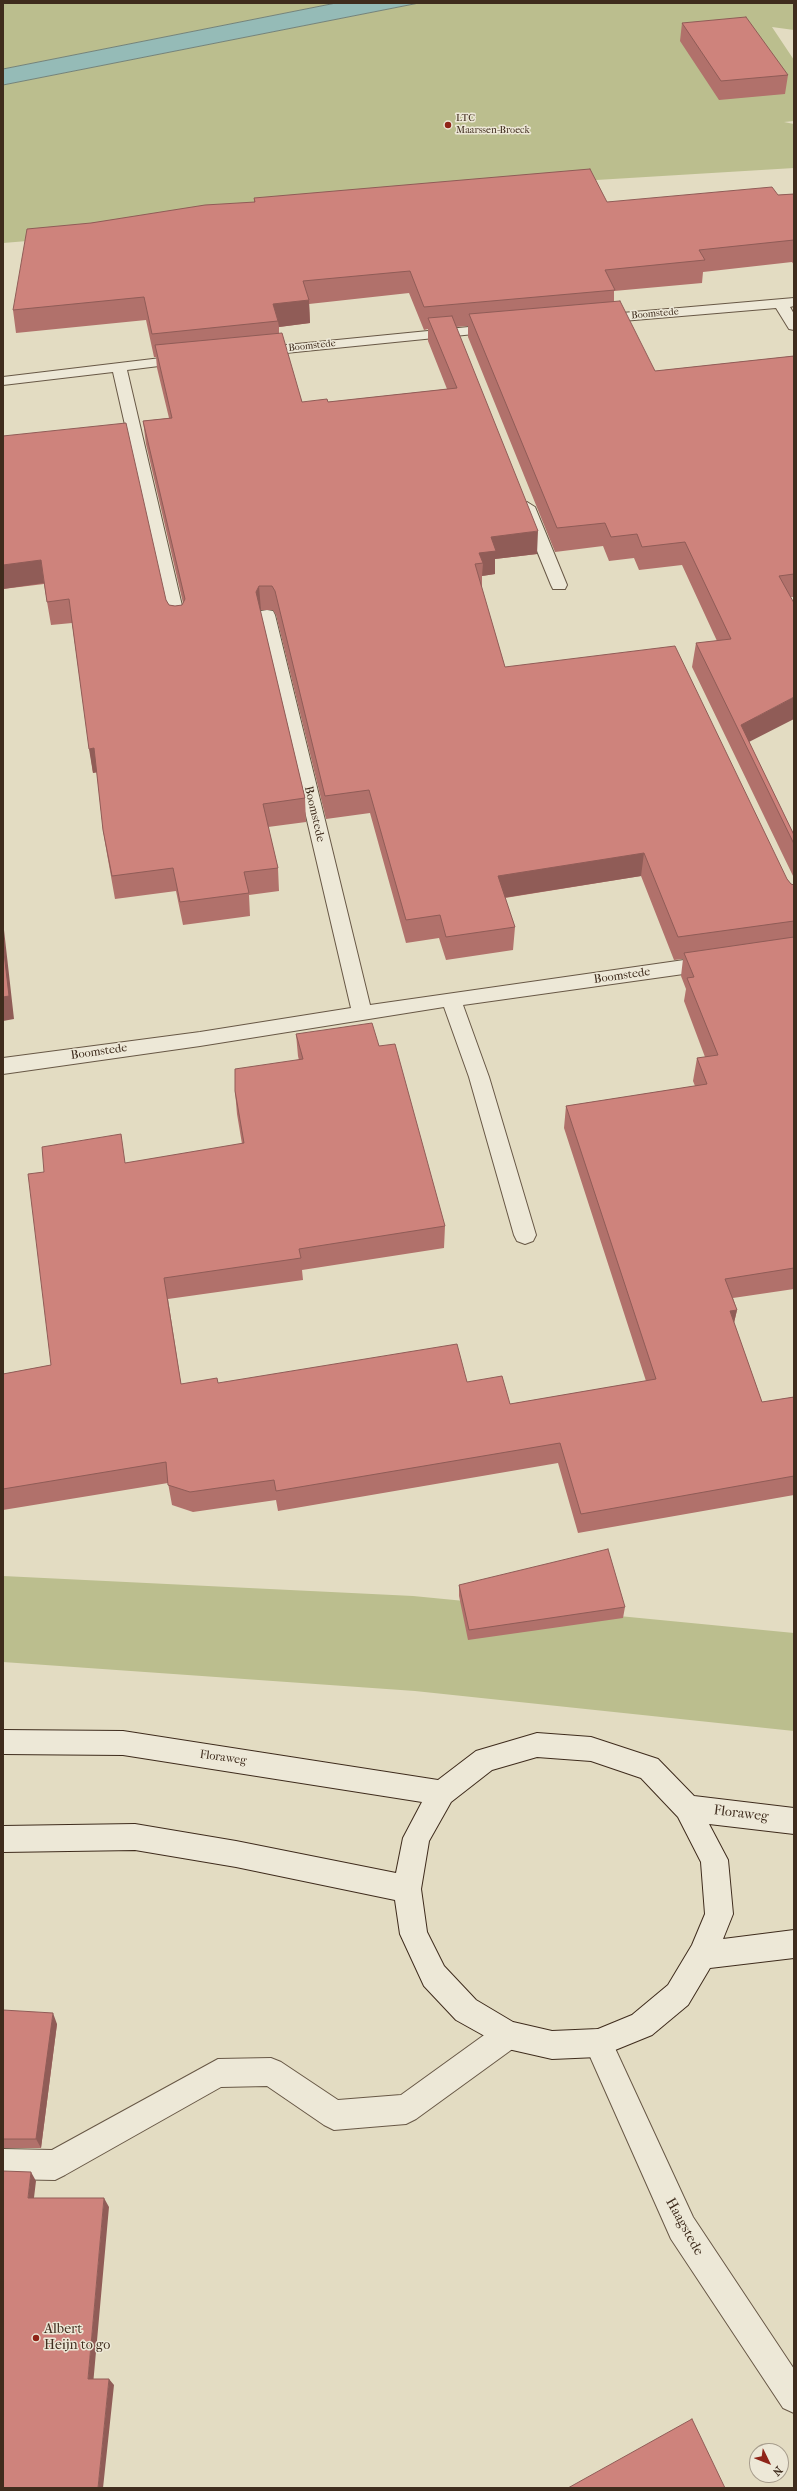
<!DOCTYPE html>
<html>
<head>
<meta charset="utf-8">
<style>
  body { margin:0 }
  #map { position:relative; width:797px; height:2491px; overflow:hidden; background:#e3dcc2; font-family:"IM FELL French Canon",serif }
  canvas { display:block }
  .frame { position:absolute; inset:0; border:4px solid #3f2c1d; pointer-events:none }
  .north { position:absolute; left:749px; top:2443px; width:40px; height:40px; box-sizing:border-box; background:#ede8d7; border:1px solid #a79d8d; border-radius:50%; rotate:133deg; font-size:11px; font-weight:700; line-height:16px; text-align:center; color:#3f2c1d }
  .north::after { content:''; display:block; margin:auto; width:14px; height:18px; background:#8f2418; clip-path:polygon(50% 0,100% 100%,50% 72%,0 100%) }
</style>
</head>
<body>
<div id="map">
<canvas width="797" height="2491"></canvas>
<div class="frame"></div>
<div class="north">N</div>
</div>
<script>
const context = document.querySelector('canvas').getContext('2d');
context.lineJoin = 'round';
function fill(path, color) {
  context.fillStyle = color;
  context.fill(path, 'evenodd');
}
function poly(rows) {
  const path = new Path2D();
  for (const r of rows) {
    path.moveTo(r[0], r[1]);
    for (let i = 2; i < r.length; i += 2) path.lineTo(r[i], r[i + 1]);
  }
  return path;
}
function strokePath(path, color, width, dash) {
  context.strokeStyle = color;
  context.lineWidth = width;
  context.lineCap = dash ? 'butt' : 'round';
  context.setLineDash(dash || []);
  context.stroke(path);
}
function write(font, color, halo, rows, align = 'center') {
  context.font = font + ' "IM FELL French Canon",serif';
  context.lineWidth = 3;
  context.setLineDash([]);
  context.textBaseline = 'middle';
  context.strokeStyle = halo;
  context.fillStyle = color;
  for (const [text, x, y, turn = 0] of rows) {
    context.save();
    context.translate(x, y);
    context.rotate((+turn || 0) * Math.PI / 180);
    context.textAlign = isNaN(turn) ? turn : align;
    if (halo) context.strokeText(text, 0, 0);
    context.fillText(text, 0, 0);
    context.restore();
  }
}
fill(poly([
  [3,3,336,3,3,69],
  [419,3,794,3,794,30,772,27,794,60,794,121,784,122,794,124,794,168,481,187,100,235,3,243,3,85],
  [3,1576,413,1596,794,1633,794,1731,415,1691,3,1662]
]), '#bbbe8e');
const water = poly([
  [336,3,419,3,3,85,3,69,336,3]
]);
fill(water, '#95bbb7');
strokePath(water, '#738279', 1);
const service = poly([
  [508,2021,518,2025,522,2035,518,2045,416,2119,406,2124,334,2130,324,2125,267,2086,221,2087,65,2175,55,2180,3,2179,3,2149,52,2150,218,2059,271,2058,281,2062,338,2100,401,2095,498,2025,508,2021]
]);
const minor = poly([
  [794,298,794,306,790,307,794,314,794,330,789,329,776,308,599,323,592,319,599,315,794,298],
  [499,324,504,325,506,328,504,331,256,356,249,352,256,348,499,324],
  [186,355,191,356,193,359,191,362,127,370,186,623,184,627,178,628,172,627,170,623,113,372,3,385,3,377,186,355],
  [527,502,535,507,567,585,565,589,553,589,551,585,519,507,527,502],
  [267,610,273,611,275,615,370,1005,712,956,719,958,722,963,719,968,712,970,463,1005,489,1077,536,1235,533,1241,525,1244,517,1241,514,1235,469,1077,444,1007,200,1046,3,1074,3,1058,200,1032,351,1008,259,615,261,611,267,610],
  [598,2029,608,2033,693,2217,794,2369,794,2413,783,2408,671,2239,584,2043,588,2033,598,2029]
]);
const secondary = poly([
  [3,1730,123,1731,438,1780,476,1751,537,1733,591,1737,658,1759,694,1796,794,1808,794,1834,709,1824,728,1860,733,1914,723,1939,794,1930,794,1958,710,1968,688,2005,652,2035,598,2057,552,2059,508,2049,456,2020,424,1986,400,1934,395,1900,236,1867,135,1850,3,1852,3,1826,135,1824,236,1841,396,1873,403,1838,422,1802,123,1755,3,1754,3,1730],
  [537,1757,591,1761,641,1778,678,1817,701,1862,705,1914,692,1945,668,1985,632,2015,598,2029,552,2031,513,2022,476,2000,444,1966,427,1932,421,1889,429,1841,451,1802,492,1770,537,1757]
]);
strokePath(service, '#685846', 2);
strokePath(minor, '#685846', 2);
strokePath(secondary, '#3f2c1d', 2);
fill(service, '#ede8d7');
fill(minor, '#ede8d7');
fill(secondary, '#ede8d7');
fill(poly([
  [682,23,788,75,785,94,719,100,680,41],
  [794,194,794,265,792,262,703,272,702,283,614,291,614,301,655,371,794,356,794,597,791,597,749,742,794,835,794,878,692,667,696,643,717,641,682,565,639,570,634,558,609,561,603,546,555,552,468,337,468,326,456,327,537,554,495,559,495,574,482,576,482,587,481,587,505,667,787,879,791,884,794,885,794,1289,733,1298,737,1310,734,1323,762,1402,794,1397,794,1495,578,1533,558,1463,278,1511,276,1500,193,1512,172,1505,168,1483,3,1510,3,1374,51,1365,126,1163,242,1144,237,1114,235,1091,299,1060,298,1056,296,1034,379,1046,445,1226,444,1248,302,1270,303,1280,168,1299,181,1384,218,1383,467,1382,510,1404,646,1381,564,1128,566,1106,695,1086,693,1081,697,1058,705,1057,684,1001,686,989,681,976,683,959,674,960,641,876,505,898,515,927,513,950,446,960,439,938,406,943,370,813,326,819,276,615,273,610,260,610,305,798,306,822,268,827,278,868,279,891,249,895,250,916,183,925,176,891,115,899,107,854,103,830,97,772,93,773,72,623,51,625,44,584,3,589,3,436,166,600,169,605,175,606,182,605,183,603,146,444,143,421,169,418,157,368,156,357,154,357,146,320,16,333,13,310,91,223,254,202,254,198,607,202,778,195],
  [409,293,424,330,428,329,428,341,447,389,328,402,302,402,279,333,279,327,310,323,309,304],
  [459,1585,625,1607,623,1618,468,1640,459,1596],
  [3,2010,57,2024,41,2148,3,2148]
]), '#b1716b');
fill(poly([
  [309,300,310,323,279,327,278,321,273,304],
  [538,531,537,554,495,559,495,574,482,576,483,563,479,553,491,537],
  [41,560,44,583,3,589,3,565],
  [259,586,261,610,258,615,256,592],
  [794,697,794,719,745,744,741,725],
  [94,748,98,772,93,773,89,749],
  [644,853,641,876,496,899,498,876],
  [3,921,14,1019,3,1021],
  [737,1310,732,1331,730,1311],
  [53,2013,57,2024,41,2148,36,2139],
  [31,2172,36,2181,33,2206,28,2198],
  [104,2198,109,2207,93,2385,88,2379],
  [109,2379,114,2385,103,2488,98,2488]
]), '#905c57');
const building = poly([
  [746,17,788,75,721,81,682,23,746,17],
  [590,169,607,202,772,187,778,195,794,194,794,240,699,250,705,260,605,270,615,290,424,307,410,271,303,281,309,300,273,304,278,321,152,334,144,297,13,310,27,229,91,223,205,205,255,202,254,198,590,169],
  [620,301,655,371,794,356,794,574,779,576,794,603,794,697,741,725,794,835,794,844,696,643,731,639,685,542,642,547,637,534,611,537,605,523,557,528,469,314,620,301],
  [452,316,538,531,491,537,496,551,479,553,483,563,475,564,505,667,675,646,787,879,791,884,794,885,794,921,678,937,644,853,498,876,515,927,446,937,440,915,406,920,369,790,325,796,275,591,272,586,259,586,256,592,305,798,263,804,278,868,244,872,249,893,180,902,173,868,112,876,103,830,94,748,89,749,69,599,47,602,41,560,3,565,3,436,126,423,166,600,169,605,175,606,182,605,185,599,143,421,172,418,155,345,282,333,302,402,327,399,328,402,457,388,428,318,452,316],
  [794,937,794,1268,725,1279,737,1310,730,1311,762,1402,794,1397,794,1476,581,1514,560,1443,276,1491,274,1480,190,1492,168,1485,166,1462,3,1489,3,1374,51,1365,28,1174,44,1172,42,1147,121,1134,125,1163,244,1143,235,1091,235,1069,303,1059,296,1034,372,1023,379,1046,395,1044,445,1226,299,1249,301,1258,164,1278,181,1384,217,1378,218,1383,457,1344,467,1382,502,1376,510,1404,656,1379,566,1106,707,1084,697,1058,718,1055,687,978,694,977,684,953,794,937],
  [3,944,9,996,3,997,3,944],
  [608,1549,625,1607,469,1630,459,1585,608,1549],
  [3,2010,53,2013,36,2139,3,2139,3,2010],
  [3,2171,31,2172,28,2198,104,2198,88,2379,109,2379,98,2488,3,2488,3,2171],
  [692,2419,725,2488,568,2488,692,2419]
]);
fill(building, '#ce837c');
strokePath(building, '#905c57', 1);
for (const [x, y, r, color] of [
  [448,125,4,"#8f2418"],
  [36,2338,4,"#8f2418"]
]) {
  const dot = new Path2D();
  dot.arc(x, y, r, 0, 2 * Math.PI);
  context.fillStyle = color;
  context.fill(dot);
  strokePath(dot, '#ede8d7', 1.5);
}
write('10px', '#3f2c1d', '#ede8d7', [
  ["LTC",456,119],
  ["Maarssen-Broeck",456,131]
], 'left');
write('10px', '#3f2c1d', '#ede8d7', [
  ["Boomstede",655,314,-5],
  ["Boomstede",312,346,-6]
]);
write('12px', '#3f2c1d', '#ede8d7', [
  ["Boomstede",314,814,77],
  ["Boomstede",622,976,-8],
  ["Boomstede",99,1052,-8],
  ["Floraweg",223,1758,8]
]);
write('14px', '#3f2c1d', '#ede8d7', [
  ["Floraweg",741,1814,7],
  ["Haagstede",684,2227,61]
]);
write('14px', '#3f2c1d', '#ede8d7', [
  ["Albert",44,2330],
  ["Heijn to go",44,2346]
], 'left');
</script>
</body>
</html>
